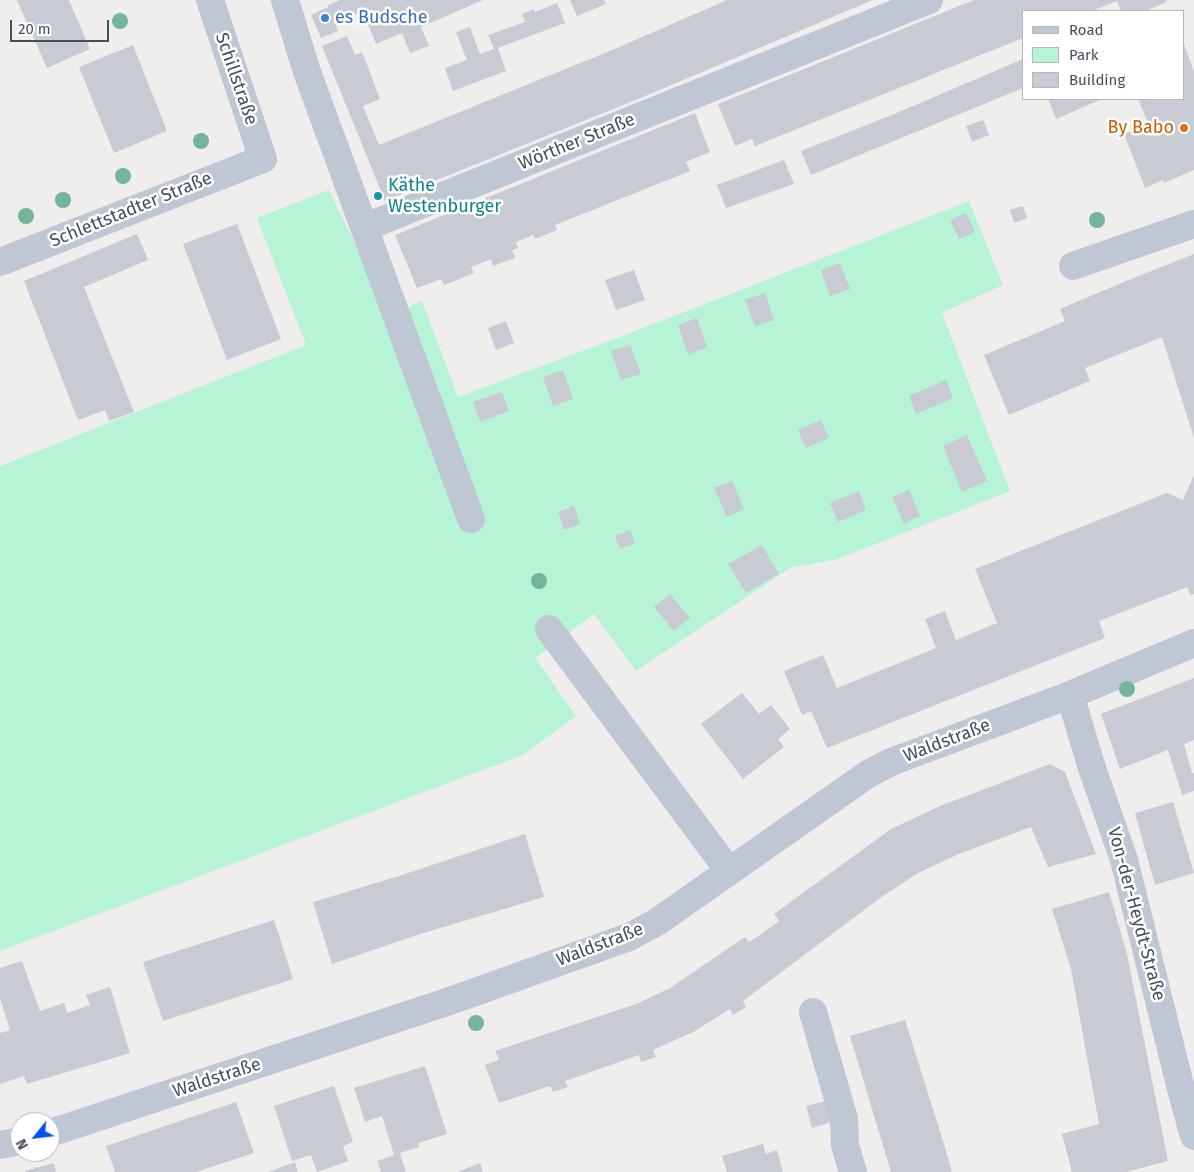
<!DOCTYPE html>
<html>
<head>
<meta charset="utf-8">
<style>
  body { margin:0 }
  #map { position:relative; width:1194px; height:1172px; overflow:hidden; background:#f0eded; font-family:"Fira Sans",sans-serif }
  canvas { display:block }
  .legend { position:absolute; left:1022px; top:10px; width:162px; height:90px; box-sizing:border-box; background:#fff; border:1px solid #b4b8be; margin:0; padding:6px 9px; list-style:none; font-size:15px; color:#434e5d }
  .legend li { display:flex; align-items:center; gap:10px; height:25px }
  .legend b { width:25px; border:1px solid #b4b8be }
  .north { position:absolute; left:10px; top:1112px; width:50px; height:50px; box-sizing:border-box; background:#fff; border:1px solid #b4b8be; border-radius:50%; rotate:241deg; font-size:14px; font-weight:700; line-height:20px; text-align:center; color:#434e5d }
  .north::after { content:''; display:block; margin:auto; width:18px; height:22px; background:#0550f2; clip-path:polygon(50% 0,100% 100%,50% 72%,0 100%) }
  .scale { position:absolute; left:10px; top:20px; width:99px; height:22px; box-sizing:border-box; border:2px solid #434e5d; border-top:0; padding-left:6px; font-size:15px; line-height:18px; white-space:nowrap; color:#434e5d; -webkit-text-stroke:4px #fff; paint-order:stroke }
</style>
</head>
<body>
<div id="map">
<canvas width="1194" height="1172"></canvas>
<ul class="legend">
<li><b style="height:6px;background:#bfc7d4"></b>Road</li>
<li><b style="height:14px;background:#b6f4d5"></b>Park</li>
<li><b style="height:14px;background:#c8cbd4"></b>Building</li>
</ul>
<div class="north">N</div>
<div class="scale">20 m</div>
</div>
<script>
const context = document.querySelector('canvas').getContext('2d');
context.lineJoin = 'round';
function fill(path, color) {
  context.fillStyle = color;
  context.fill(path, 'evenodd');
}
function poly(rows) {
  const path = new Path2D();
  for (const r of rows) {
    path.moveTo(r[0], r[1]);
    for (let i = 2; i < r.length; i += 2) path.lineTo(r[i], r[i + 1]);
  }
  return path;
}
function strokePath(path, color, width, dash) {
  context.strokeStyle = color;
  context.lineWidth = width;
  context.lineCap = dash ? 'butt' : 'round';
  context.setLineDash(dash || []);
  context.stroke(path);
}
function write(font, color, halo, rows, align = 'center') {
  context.font = font + ' "Fira Sans",sans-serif';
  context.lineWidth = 5;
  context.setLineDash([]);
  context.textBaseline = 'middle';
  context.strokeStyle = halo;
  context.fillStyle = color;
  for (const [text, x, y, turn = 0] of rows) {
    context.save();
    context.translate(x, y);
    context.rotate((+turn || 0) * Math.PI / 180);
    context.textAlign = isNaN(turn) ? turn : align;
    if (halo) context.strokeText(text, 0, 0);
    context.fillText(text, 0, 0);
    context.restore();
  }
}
fill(poly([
  [329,190,363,260,383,317,422,301,458,397,620,337,969,201,1003,285,942,313,1010,491,838,559,790,568,636,671,594,614,535,658,576,716,523,755,0,951,0,466,306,345,257,218]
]), '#b6f4d5');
fill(poly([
  [17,0,69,0,90,49,47,68],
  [340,0,483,0,421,27,429,46,410,53,402,33,376,44,363,11,335,23,338,31,321,38,311,15,328,7,328,5],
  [570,0,604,0,606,4,577,16],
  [727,0,873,0,638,99,385,201,322,46,347,36,355,55,362,52,380,99,363,106,379,145,617,48],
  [974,0,1166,0,1167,2,1145,11,1121,11,1117,1,1092,11,1023,11,1023,38,755,146,752,139,735,146,718,104],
  [557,3,565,23,498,48,506,71,453,91,445,68,467,60,456,32,470,27,480,54,494,49,488,35,525,22,522,14,534,9,535,12],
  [1183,41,1194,72,1194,170,1164,183,1163,180,1145,188,1124,134,1149,125,1138,99,1183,99],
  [133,45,167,131,114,153,79,67],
  [1023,59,1023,88,811,175,801,151,892,115],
  [1048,99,1102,99,1056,119],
  [695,113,710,152,686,162,690,171,555,225,557,230,535,239,533,235,516,242,518,248,512,250,515,258,493,266,491,259,471,267,474,273,444,285,441,279,417,288,395,235],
  [983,120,989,135,972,142,966,126],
  [784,160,794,184,726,208,717,185],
  [1023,206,1027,218,1014,223,1010,210],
  [966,213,975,232,959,239,950,220],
  [237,224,281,339,227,360,183,244],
  [137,234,148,260,84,287,134,412,109,421,105,410,78,420,24,281],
  [1194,254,1194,438,1162,337,1085,368,1090,381,1009,415,984,355,1065,321,1060,309,1126,281],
  [840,263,850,289,830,296,821,270],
  [634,270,645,300,616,310,605,280],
  [765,293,774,320,755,326,745,300],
  [697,318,707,347,688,355,678,325],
  [506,321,514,343,496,350,488,328],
  [630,345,641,374,621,380,611,351],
  [563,370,573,399,553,406,543,377],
  [946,380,953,398,916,414,909,396],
  [502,392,509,411,480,422,473,402],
  [821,420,829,438,806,448,798,430],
  [967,435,987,481,962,492,943,446],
  [1194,475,1194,594,1191,595,1187,587,1099,621,1105,638,827,748,811,711,802,715,784,671,823,655,837,688,936,648,925,619,945,611,956,640,997,623,975,569,1167,493,1183,500],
  [732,481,744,509,727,517,714,488],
  [909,490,920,516,904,524,892,497],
  [859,491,866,510,838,522,830,503],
  [574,506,580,524,564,530,558,512],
  [630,530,635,543,620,549,615,536],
  [762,545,779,574,746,593,728,564],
  [670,594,690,618,674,631,654,607],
  [1194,678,1194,740,1184,744,1192,773,1194,773,1194,791,1182,795,1168,750,1120,769,1101,714],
  [742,693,759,714,771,705,790,729,778,739,784,747,743,779,701,724],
  [1050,764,1065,772,1096,854,1048,867,1031,827,959,854,918,873,880,898,743,1001,746,1007,733,1015,730,1009,693,1032,653,1050,656,1057,641,1062,639,1055,565,1081,568,1087,553,1092,550,1086,499,1103,485,1065,499,1060,495,1051,636,1004,670,988,745,937,749,942,763,933,779,921,774,914,891,829,940,806],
  [1173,802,1194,873,1155,885,1135,813],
  [525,834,544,897,417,935,332,964,313,902,399,876],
  [1109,892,1127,954,1168,1161,1126,1172,1072,1172,1062,1134,1099,1124,1071,969,1052,909],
  [274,920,293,979,163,1021,143,962],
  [22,961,40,1011,64,1003,67,1013,90,1005,86,995,110,987,130,1053,27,1084,24,1076,0,1084,0,1033,10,1030,0,998,0,968],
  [905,1020,944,1144,952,1172,891,1172,850,1036],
  [425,1066,447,1134,418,1143,419,1147,400,1153,406,1172,381,1172,377,1161,394,1155,382,1116,365,1122,354,1088],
  [334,1086,353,1142,343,1146,348,1161,317,1172,311,1155,292,1161,274,1106],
  [829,1100,835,1121,812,1128,806,1106],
  [236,1102,254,1153,196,1172,115,1172,106,1146],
  [763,1144,766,1154,777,1150,783,1172,727,1172,722,1156],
  [295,1162,298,1172,268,1172],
  [54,1163,56,1172,25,1172,25,1171],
  [480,1163,483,1172,457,1172]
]), '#c8cbd4');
strokePath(poly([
  [285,0,306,69,471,519],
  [366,227,929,0],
  [0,262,263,159,210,0],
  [1073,266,1194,224],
  [549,629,729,871],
  [1070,695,1092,768,1124,860,1183,1097,1194,1136],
  [813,1012,844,1119,845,1145,853,1172],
  [50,1133,447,1002,629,937,657,922,868,774,891,762,1070,695,1194,643],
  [0,1145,20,1141]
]), '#bfc7d4', 28);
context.fillStyle = '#73b49a';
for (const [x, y] of [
  [120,21],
  [201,141],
  [123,176],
  [63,200],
  [26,216],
  [1097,220],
  [539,581],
  [1127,689],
  [476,1023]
]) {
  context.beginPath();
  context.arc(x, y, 8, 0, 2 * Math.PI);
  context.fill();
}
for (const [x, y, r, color] of [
  [325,18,5,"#3f7fe0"],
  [1184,128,5,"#e8710a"],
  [378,196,5,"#0f9aa8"]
]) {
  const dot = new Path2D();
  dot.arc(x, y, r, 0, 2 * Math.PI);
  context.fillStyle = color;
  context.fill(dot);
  strokePath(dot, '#fff', 2);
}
write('18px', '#366cbe', '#fff', [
  ["es Budsche",335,18]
], 'left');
write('18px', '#434e5d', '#fff', [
  ["Schillstraße",236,79,71],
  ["Wörther Straße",577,142,-22],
  ["Schlettstadter Straße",131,210,-22],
  ["Waldstraße",947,741,-21],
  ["Von-der-Heydt-Straße",1136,914,75],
  ["Waldstraße",600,945,-21],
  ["Waldstraße",217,1078,-18]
]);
write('18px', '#c56008', '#fff', [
  ["By Babo",1174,128]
], 'right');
write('18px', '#0d838f', '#fff', [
  ["Käthe",388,186],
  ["Westenburger",388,207]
], 'left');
</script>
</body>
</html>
